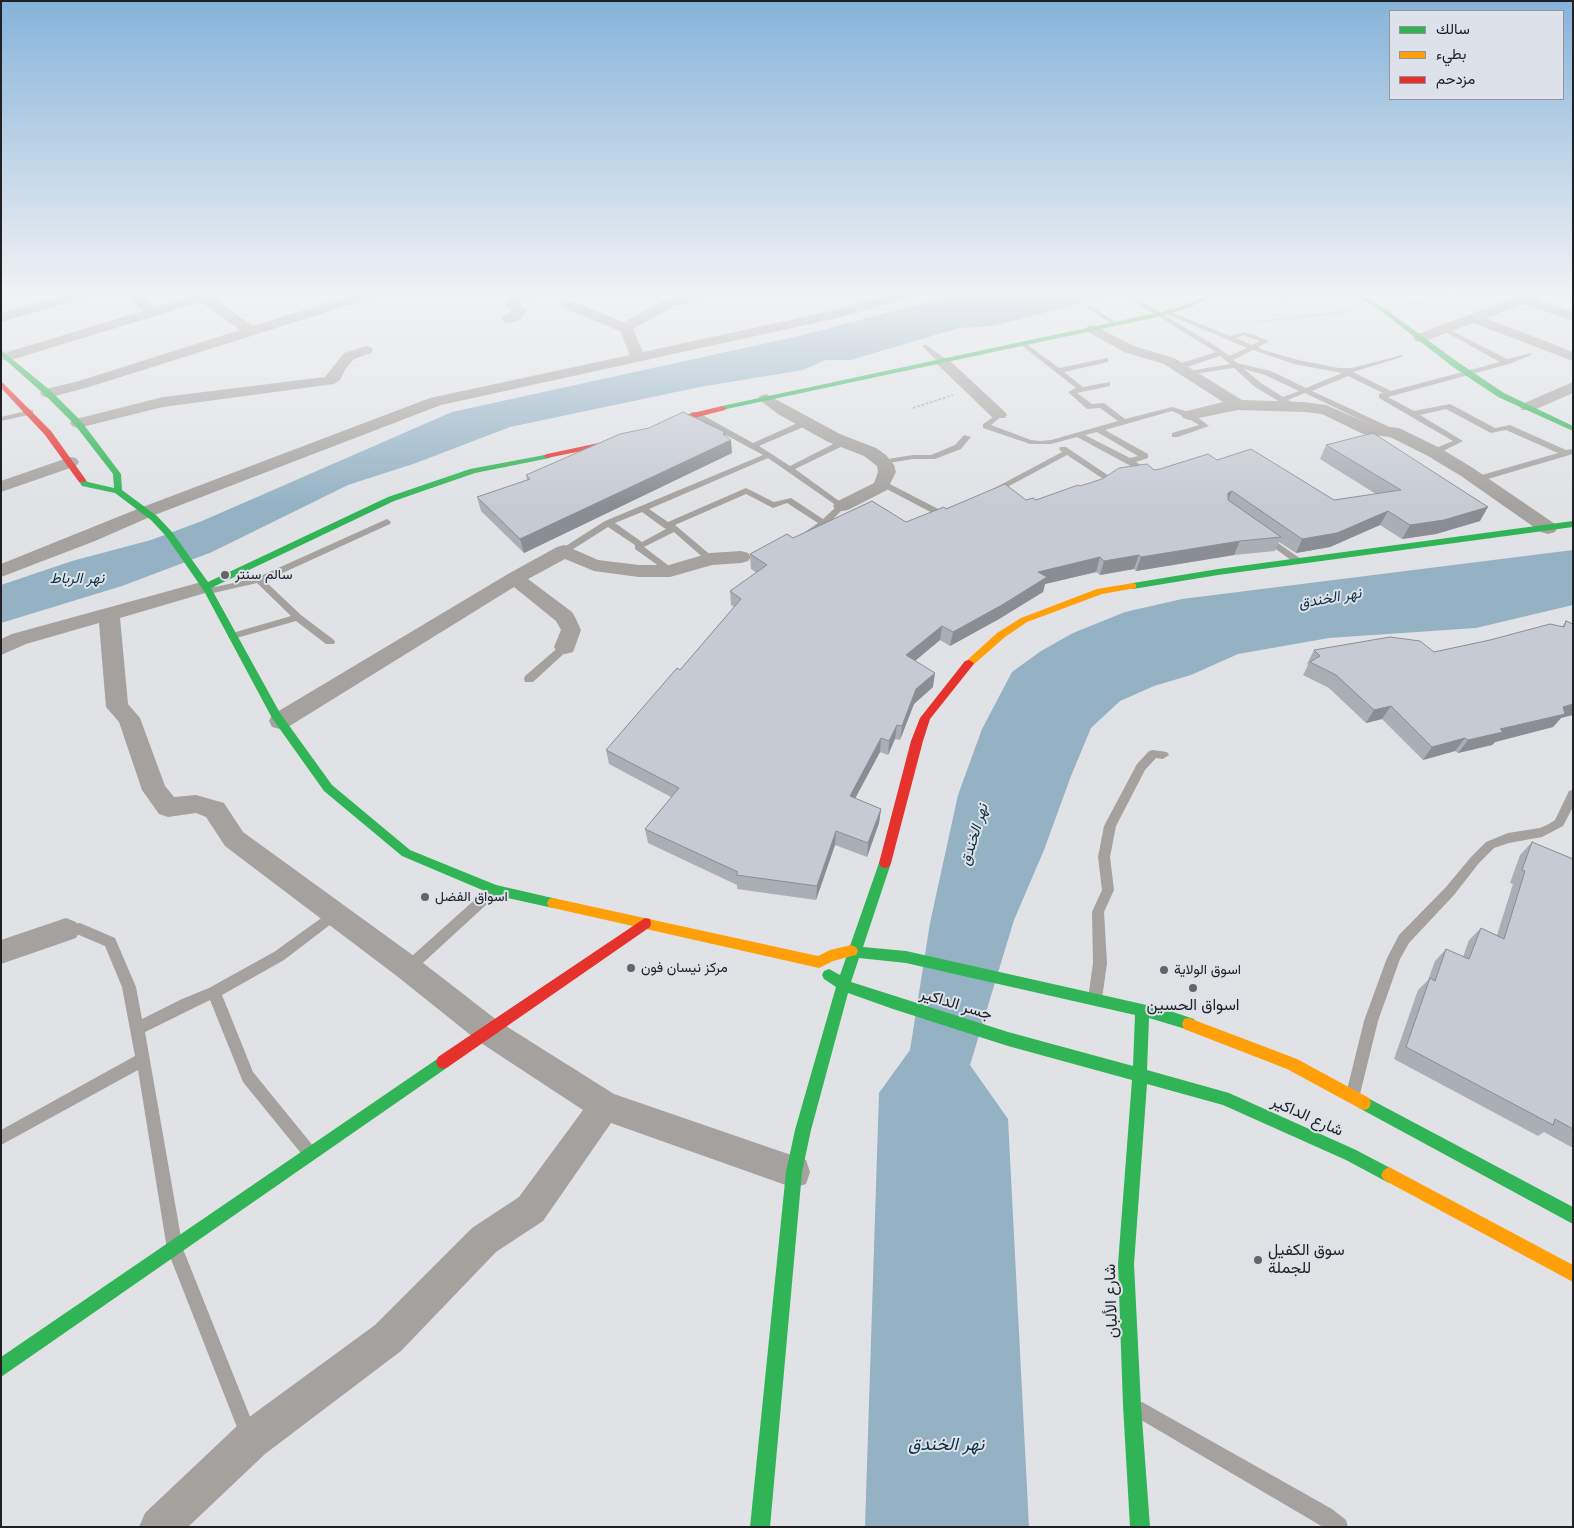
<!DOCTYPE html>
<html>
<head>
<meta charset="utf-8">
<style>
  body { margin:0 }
  #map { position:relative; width:1574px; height:1528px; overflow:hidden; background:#e0e2e6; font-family:Poppins,Vazirmatn,sans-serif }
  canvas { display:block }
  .frame { position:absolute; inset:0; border:2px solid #202124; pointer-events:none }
  .legend { position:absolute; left:1389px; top:10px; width:175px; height:90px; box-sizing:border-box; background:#dde1e9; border:1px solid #91949a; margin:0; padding:6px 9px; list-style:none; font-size:15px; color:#202124 }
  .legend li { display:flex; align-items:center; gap:10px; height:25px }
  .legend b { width:25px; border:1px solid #91949a }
</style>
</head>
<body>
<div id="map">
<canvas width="1574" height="1528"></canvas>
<div class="frame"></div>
<ul class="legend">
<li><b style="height:6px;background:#30b455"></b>سالك</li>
<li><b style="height:6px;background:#ff9f0a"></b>بطيء</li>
<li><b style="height:6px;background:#e5322d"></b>مزدحم</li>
</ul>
</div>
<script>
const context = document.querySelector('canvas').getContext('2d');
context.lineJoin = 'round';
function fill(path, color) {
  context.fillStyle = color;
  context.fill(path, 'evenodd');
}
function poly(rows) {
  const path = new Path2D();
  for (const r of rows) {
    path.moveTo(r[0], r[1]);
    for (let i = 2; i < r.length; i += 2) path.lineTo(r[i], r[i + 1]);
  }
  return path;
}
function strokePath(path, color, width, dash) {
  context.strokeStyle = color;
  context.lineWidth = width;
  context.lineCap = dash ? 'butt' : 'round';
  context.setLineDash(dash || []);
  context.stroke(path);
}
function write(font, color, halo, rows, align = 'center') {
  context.font = font + ' Poppins,Vazirmatn,sans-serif';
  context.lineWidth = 4;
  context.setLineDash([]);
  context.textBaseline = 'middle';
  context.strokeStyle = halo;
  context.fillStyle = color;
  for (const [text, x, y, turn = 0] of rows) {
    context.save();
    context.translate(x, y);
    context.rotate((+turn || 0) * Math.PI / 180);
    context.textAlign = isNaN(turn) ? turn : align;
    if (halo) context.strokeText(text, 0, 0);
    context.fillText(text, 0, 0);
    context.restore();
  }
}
fill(poly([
  [966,292,1126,292,993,326,959,328,851,360,826,360,803,370,700,387,510,427,416,463,348,485,212,552,122,586,1,623,1,585,72,561,151,540,202,521,452,412,799,336],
  [1573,550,1573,605,1476,628,1329,638,1238,654,1191,675,1154,686,1120,701,1091,728,1071,776,1044,850,1014,920,970,1065,1008,1119,1029,1527,865,1527,879,1093,910,1050,930,923,958,795,982,729,1012,672,1041,651,1073,633,1125,612,1182,599]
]), '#94b2c4');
strokePath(poly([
  [1158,292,1166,296],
  [1398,299,1401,298,1413,303,1457,292],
  [1255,322,1350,311],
  [913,408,953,395]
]), '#abaaaa', 2, [2.5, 2]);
fill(poly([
  [1125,294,1129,294,1219,348,1229,356,1247,348,1165,313,1170,312,1230,336,1245,332,1268,340,1268,342,1258,347,1263,350,1298,360,1339,368,1352,368,1402,355,1402,357,1353,372,1391,391,1500,362,1442,330,1442,328,1446,328,1507,359,1531,353,1531,355,1509,364,1388,397,1414,411,1450,404,1495,428,1510,425,1566,450,1573,449,1573,454,1481,481,1475,481,1475,477,1558,453,1506,430,1491,433,1446,409,1420,415,1463,441,1437,454,1431,454,1431,450,1453,441,1379,398,1379,394,1383,393,1348,376,1312,391,1396,430,1396,434,1390,434,1305,393,1288,400,1297,406,1290,408,1255,387,1234,368,1186,375,1185,373,1189,371,1230,364,1220,356,1181,369,1175,369,1175,365,1216,352,1125,296,1125,294],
  [1243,335,1260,341,1252,345,1236,338,1243,335],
  [1253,350,1294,364,1342,373,1306,388,1271,371,1237,363,1233,360,1253,350],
  [1244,369,1265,375,1299,391,1283,397,1261,383,1244,369],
  [1087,306,1091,306,1118,324,1113,325,1087,308,1087,306],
  [1021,343,1025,343,1059,368,1108,358,1108,362,1064,372,1083,387,1110,382,1110,386,1077,393,1092,404,1104,403,1125,419,1172,407,1192,413,1209,426,1178,437,1172,437,1172,433,1199,425,1186,417,1172,411,1105,430,1148,454,1148,458,1136,462,1154,473,1155,475,1151,477,1077,437,1051,444,1030,444,983,428,983,424,999,413,1003,415,991,425,1031,440,1040,441,1051,440,1118,421,1100,408,1087,409,1068,392,1076,388,1021,345,1021,343],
  [1097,432,1138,456,1130,458,1085,435,1097,432],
  [923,345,927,345,946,360,946,364,940,364,923,347,923,345],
  [30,410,33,410,33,414,1,421,1,417,30,410],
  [691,412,697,412,753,443,802,421,808,421,808,425,759,446,790,466,841,440,847,440,847,444,795,469,846,506,827,525,808,537,805,536,805,532,818,523,787,503,773,508,746,494,675,525,713,557,713,561,707,561,674,532,644,547,673,569,673,573,670,574,635,549,635,545,608,527,567,553,561,553,561,549,605,521,763,455,691,416,691,412],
  [768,458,837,506,823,519,791,498,774,502,746,488,668,522,649,509,768,458],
  [642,512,664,528,666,529,642,542,615,523,642,512],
  [964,435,971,437,961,449,935,459,913,459,882,464,878,462,882,460,913,455,931,455,955,445,964,435],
  [1060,447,1066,447,1115,480,1111,483,1108,482,1067,455,996,493,990,493,989,491,1062,452,1059,449,1060,447],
  [882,480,944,512,950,512,951,514,948,518,942,518,879,485,878,483,882,480],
  [387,519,391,522,390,524,265,581,301,615,334,640,335,642,334,644,326,644,296,621,233,639,229,638,228,636,229,634,291,616,257,583,209,594,204,591,206,589,256,578,387,519],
  [1265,534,1301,559,1301,563,1295,563,1262,539,1262,535,1265,534],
  [565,644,569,645,570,647,569,649,533,682,525,682,524,679,525,676,561,645,565,644],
  [1153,750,1167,752,1169,755,1163,759,1156,758,1145,770,1116,826,1110,857,1114,890,1104,912,1107,963,1102,999,1100,1003,1095,1005,1090,1003,1088,999,1093,963,1092,912,1102,890,1098,857,1104,826,1137,764,1149,751,1153,750],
  [1573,790,1573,807,1563,826,1542,837,1509,843,1494,848,1479,863,1454,895,1409,943,1400,959,1378,1021,1360,1094,1358,1099,1353,1101,1348,1099,1346,1094,1364,1021,1387,958,1399,935,1446,887,1471,857,1486,842,1508,833,1540,828,1549,824,1555,820,1569,791,1573,790],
  [494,885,498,886,500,890,498,894,413,972,408,974,403,972,401,968,403,964,490,886,494,885],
  [334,909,339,910,340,914,339,918,284,960,222,995,253,1072,314,1147,317,1152,314,1157,309,1160,304,1157,243,1082,210,1000,145,1032,183,1249,257,1434,254,1440,248,1443,242,1440,167,1249,138,1070,1,1145,1,1130,135,1056,122,987,105,946,79,935,66,936,61,934,60,930,61,926,80,923,115,938,136,987,142,1019,182,999,209,988,274,952,334,909],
  [1142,1402,1332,1509,1346,1520,1348,1527,1323,1527,1136,1417,1133,1411,1136,1405,1142,1402]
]), '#a4a19e');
fill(poly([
  [76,292,97,292,95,295,1,322,1,313,76,292],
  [123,292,138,292,155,307,204,292,225,292,223,295,213,298,253,326,363,292,383,292,381,295,89,387,48,398,42,396,40,393,42,390,79,381,240,330,201,302,11,360,1,360,1,354,143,311,123,292],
  [527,292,546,292,544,295,519,304,527,310,520,320,509,323,504,322,502,319,504,316,512,311,505,305,506,299,527,292],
  [697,292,719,292,717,295,674,306,633,329,643,352,831,311,900,292,922,292,920,295,833,319,441,405,152,516,95,541,1,577,1,564,140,508,430,398,630,355,620,331,563,308,561,305,563,302,573,302,624,322,664,300,697,292],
  [1211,292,1240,292,1233,296,1217,297,1212,296,1211,292],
  [1274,292,1301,292,1299,295,1283,298,1278,297,1274,292],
  [1530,292,1549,292,1547,295,1536,299,1573,312,1573,321,1524,304,1486,318,1573,352,1573,361,1473,323,1425,341,1420,342,1415,341,1413,338,1415,335,1530,292],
  [1093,325,1134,346,1174,358,1242,400,1304,402,1326,405,1372,425,1399,428,1440,448,1473,468,1555,524,1557,528,1555,532,1548,534,1541,532,1461,476,1428,456,1390,437,1363,434,1322,414,1304,412,1238,410,1189,420,1183,418,1181,415,1183,412,1223,402,1164,364,1124,352,1088,332,1086,329,1088,326,1093,325],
  [366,346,371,347,373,350,371,353,354,359,346,368,340,380,334,384,163,407,78,428,72,426,70,423,72,420,163,397,325,377,344,353,366,346],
  [943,357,948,359,1005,412,1007,415,1005,418,993,418,938,365,935,362,938,359,943,357],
  [1573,382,1573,393,1534,410,1522,410,1520,407,1522,404,1573,382],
  [766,394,840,434,876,448,886,455,894,465,896,472,887,490,848,510,842,511,836,510,833,506,836,502,874,483,878,472,877,466,864,456,828,442,778,414,758,399,760,396,766,394],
  [70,457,76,458,79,462,76,466,1,492,1,481,70,457],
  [564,545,598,560,639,565,669,565,710,553,741,551,748,553,751,557,748,561,741,563,712,565,670,577,639,577,594,571,565,559,528,579,572,612,575,617,581,630,573,652,565,654,557,652,554,647,561,630,556,621,514,587,288,727,280,729,272,727,269,721,272,715,508,574,557,547,564,545],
  [205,581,212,583,215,587,212,591,120,618,128,704,140,718,165,786,174,797,196,795,224,803,243,832,418,959,498,1021,614,1094,794,1156,806,1160,810,1172,806,1184,794,1188,611,1123,543,1221,496,1252,401,1351,265,1454,188,1527,139,1527,145,1513,237,1426,375,1325,472,1228,519,1197,583,1110,478,1041,398,977,225,846,206,817,196,813,168,817,159,814,142,790,119,722,106,707,99,623,26,644,1,655,1,639,12,634,205,581],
  [66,918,76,922,80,930,76,938,1,964,1,940,66,918]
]), '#a4a19e');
fill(poly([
  [1213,292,1221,292,1188,308,1162,316,722,410,718,408,722,406,1161,312,1184,306,1213,292],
  [1350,292,1357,292,1384,308,1459,363,1504,393,1573,426,1573,431,1498,397,1453,367,1380,310,1350,292],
  [1,350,51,391,81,421,121,474,122,490,157,516,172,532,208,582,388,497,470,469,550,454,550,458,475,473,394,501,211,588,280,713,332,785,410,850,496,885,557,899,559,903,557,907,553,908,494,895,402,856,324,791,272,718,204,591,166,536,151,520,115,493,82,486,78,480,82,477,88,482,114,488,113,474,75,425,45,395,1,356,1,350],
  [1573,521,1573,527,1218,575,1133,589,1128,586,1133,583,1218,569,1573,521],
  [885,858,889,859,891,863,863,947,906,951,1142,1004,1170,1011,1194,1019,1196,1024,1194,1029,1189,1030,1149,1018,1147,1070,1229,1093,1356,1150,1394,1170,1397,1175,1394,1180,1389,1183,1346,1160,1223,1105,1147,1084,1134,1264,1141,1405,1150,1527,1130,1527,1123,1405,1118,1264,1132,1080,1008,1046,893,1009,848,993,811,1130,802,1172,770,1527,750,1527,786,1172,795,1130,836,987,824,979,822,975,824,971,829,969,840,975,847,955,844,951,846,947,850,946,879,863,881,859,885,858],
  [859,958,906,963,1135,1015,1133,1066,1008,1032,851,982,859,958],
  [443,1055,448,1057,450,1062,448,1067,1,1377,1,1357,443,1055],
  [1364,1096,1573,1207,1573,1224,1359,1108,1357,1103,1359,1098,1364,1096]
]), '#30b455');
fill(poly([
  [1133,583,1136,584,1136,588,1102,594,1027,622,1005,637,973,665,965,665,964,663,997,633,1021,618,1097,589,1133,583],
  [553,898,818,956,830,950,851,945,856,947,858,951,856,955,833,961,819,968,553,908,549,907,547,903,549,899,553,898],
  [1189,1018,1297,1059,1369,1098,1371,1103,1369,1108,1364,1110,1359,1108,1287,1069,1184,1029,1182,1024,1184,1019,1189,1018],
  [1389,1167,1573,1265,1573,1282,1384,1180,1381,1175,1384,1170,1389,1167]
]), '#ff9f0a');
fill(poly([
  [1,381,51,431,86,480,85,482,79,482,45,435,1,388,1,381],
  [722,406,726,408,725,410,678,422,646,438,547,458,543,456,547,454,641,434,672,418,722,406],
  [969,660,974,663,973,665,930,719,923,741,891,863,889,867,885,868,881,867,879,863,911,741,920,718,965,661,969,660],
  [645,918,650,919,651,923,650,927,448,1067,443,1069,438,1067,436,1062,438,1057,645,918]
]), '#e5322d');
fill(poly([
  [725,432,725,436,732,453,524,553,481,511,477,497,527,480,526,475],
  [1326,445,1480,521,1436,534,1402,539,1380,525,1330,547,1296,553,1279,542,1275,551,1234,555,1136,571,1134,569,1100,575,1096,572,1045,584,1043,592,999,619,950,646,940,640,915,661,933,687,914,704,900,740,895,739,888,755,880,752,855,798,881,809,879,823,867,857,835,845,816,900,737,889,737,885,648,843,645,829,671,797,609,764,606,750,680,670,734,607,731,605,730,591,757,573,751,569,750,554,793,538,906,522,946,509,1036,500,1080,486,1154,470,1217,460,1334,500,1376,494,1320,459],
  [1566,621,1561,718,1553,727,1495,742,1492,745,1458,753,1455,751,1423,760,1382,719,1366,723,1329,688,1303,675,1308,665,1307,664,1314,650,1434,652,1562,627],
  [1532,842,1573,859,1573,1148,1544,1132,1538,1136,1394,1059,1418,990,1428,980,1435,961,1446,949,1463,957,1469,940,1481,928,1497,935,1513,884,1510,883,1520,855]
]), '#aaaeb5');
fill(poly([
  [725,432,726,442,731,440,732,453,524,553,520,539,723,434],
  [1232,491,1226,505,1228,493],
  [1488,507,1480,521,1436,534,1402,539,1410,525],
  [1388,511,1380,525,1330,547,1296,553,1302,539],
  [1240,541,1234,555,1136,571,1141,557],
  [1139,555,1134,569,1100,575,1104,561],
  [1100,557,1096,572,1045,584,1043,592,999,619,950,646,953,632,1038,572],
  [942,626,940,640,904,670,906,655],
  [935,673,933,687,914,704,900,740,902,726,916,689],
  [1573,704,1573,715,1561,718,1553,727,1495,742,1492,745,1458,753,1468,740,1500,729,1563,707],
  [1391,706,1382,719,1366,723,1374,710],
  [897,725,895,739,888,755,889,741],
  [881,738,880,752,849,810,850,796],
  [1465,738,1455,751,1423,760,1432,747],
  [881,809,879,823,867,857,868,843],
  [836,831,835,845,816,900,817,886]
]), '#8b8d94');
const building = poly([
  [683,412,725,432,723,434,731,440,520,539,477,497,530,479,526,475,620,434,649,428,683,412],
  [1373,433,1488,507,1444,520,1410,525,1388,511,1337,533,1302,539,1232,491,1228,493,1228,500,1281,537,1240,541,1141,557,1139,555,1104,561,1100,557,1038,572,1047,577,1002,605,953,632,942,626,906,655,935,673,916,689,902,726,897,725,889,741,881,738,850,796,881,809,868,843,836,831,817,886,736,875,738,872,645,829,679,788,606,750,677,668,680,670,741,599,730,591,767,565,750,554,787,534,793,538,872,501,906,522,944,507,946,509,1005,484,1026,500,1033,498,1036,500,1078,485,1080,486,1102,479,1119,468,1147,464,1154,470,1160,469,1208,454,1217,460,1251,449,1334,500,1401,490,1326,445,1373,433],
  [1566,621,1573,624,1573,704,1563,707,1565,714,1500,729,1503,732,1468,740,1465,738,1432,747,1391,706,1374,710,1336,675,1310,662,1320,656,1314,650,1390,637,1420,641,1434,652,1490,640,1550,624,1564,627,1566,621],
  [1532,842,1573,859,1573,1129,1555,1119,1553,1125,1406,1047,1430,978,1435,981,1446,949,1469,959,1481,928,1504,939,1525,871,1522,870,1532,842]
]);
fill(building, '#c6cad3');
strokePath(building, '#8b8d94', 1);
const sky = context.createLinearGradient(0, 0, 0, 506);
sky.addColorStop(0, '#86b3da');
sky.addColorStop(0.58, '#f1f2f4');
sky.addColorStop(1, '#f1f2f400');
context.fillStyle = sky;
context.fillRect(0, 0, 1574, 506);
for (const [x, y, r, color] of [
  [225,575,5,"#636568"],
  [425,897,5,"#636568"],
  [631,968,5,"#636568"],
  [1164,970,5,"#636568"],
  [1193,988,5,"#636568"],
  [1258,1260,5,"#636568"]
]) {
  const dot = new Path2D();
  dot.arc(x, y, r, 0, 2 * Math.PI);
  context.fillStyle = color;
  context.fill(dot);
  strokePath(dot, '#dde1e9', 2);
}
write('14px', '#202124', '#dde1e9', [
  ["سالم سنتر",235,575],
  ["اسواق الفضل",435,897],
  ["مركز نيسان فون",641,968],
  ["اسوق الولاية",1174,970]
], 'left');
write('italic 15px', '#0a3042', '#dde1e9', [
  ["نهر الرباط",77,579],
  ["نهر الخندق",1330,599,-10],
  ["نهر الخندق",975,835,-73]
]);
write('16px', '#202124', '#dde1e9', [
  ["جسر الداكير",956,1005,17],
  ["شارع الداكير",1307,1117,24],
  ["شارع الألبان",1112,1301,-92]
]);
write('16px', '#202124', '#dde1e9', [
  ["اسواق الحسين",1193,1006],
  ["سوق الكفيل",1268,1251,"left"],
  ["للجملة",1268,1269,"left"]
]);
write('italic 18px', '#0a3042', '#dde1e9', [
  ["نهر الخندق",946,1445]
]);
</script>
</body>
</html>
